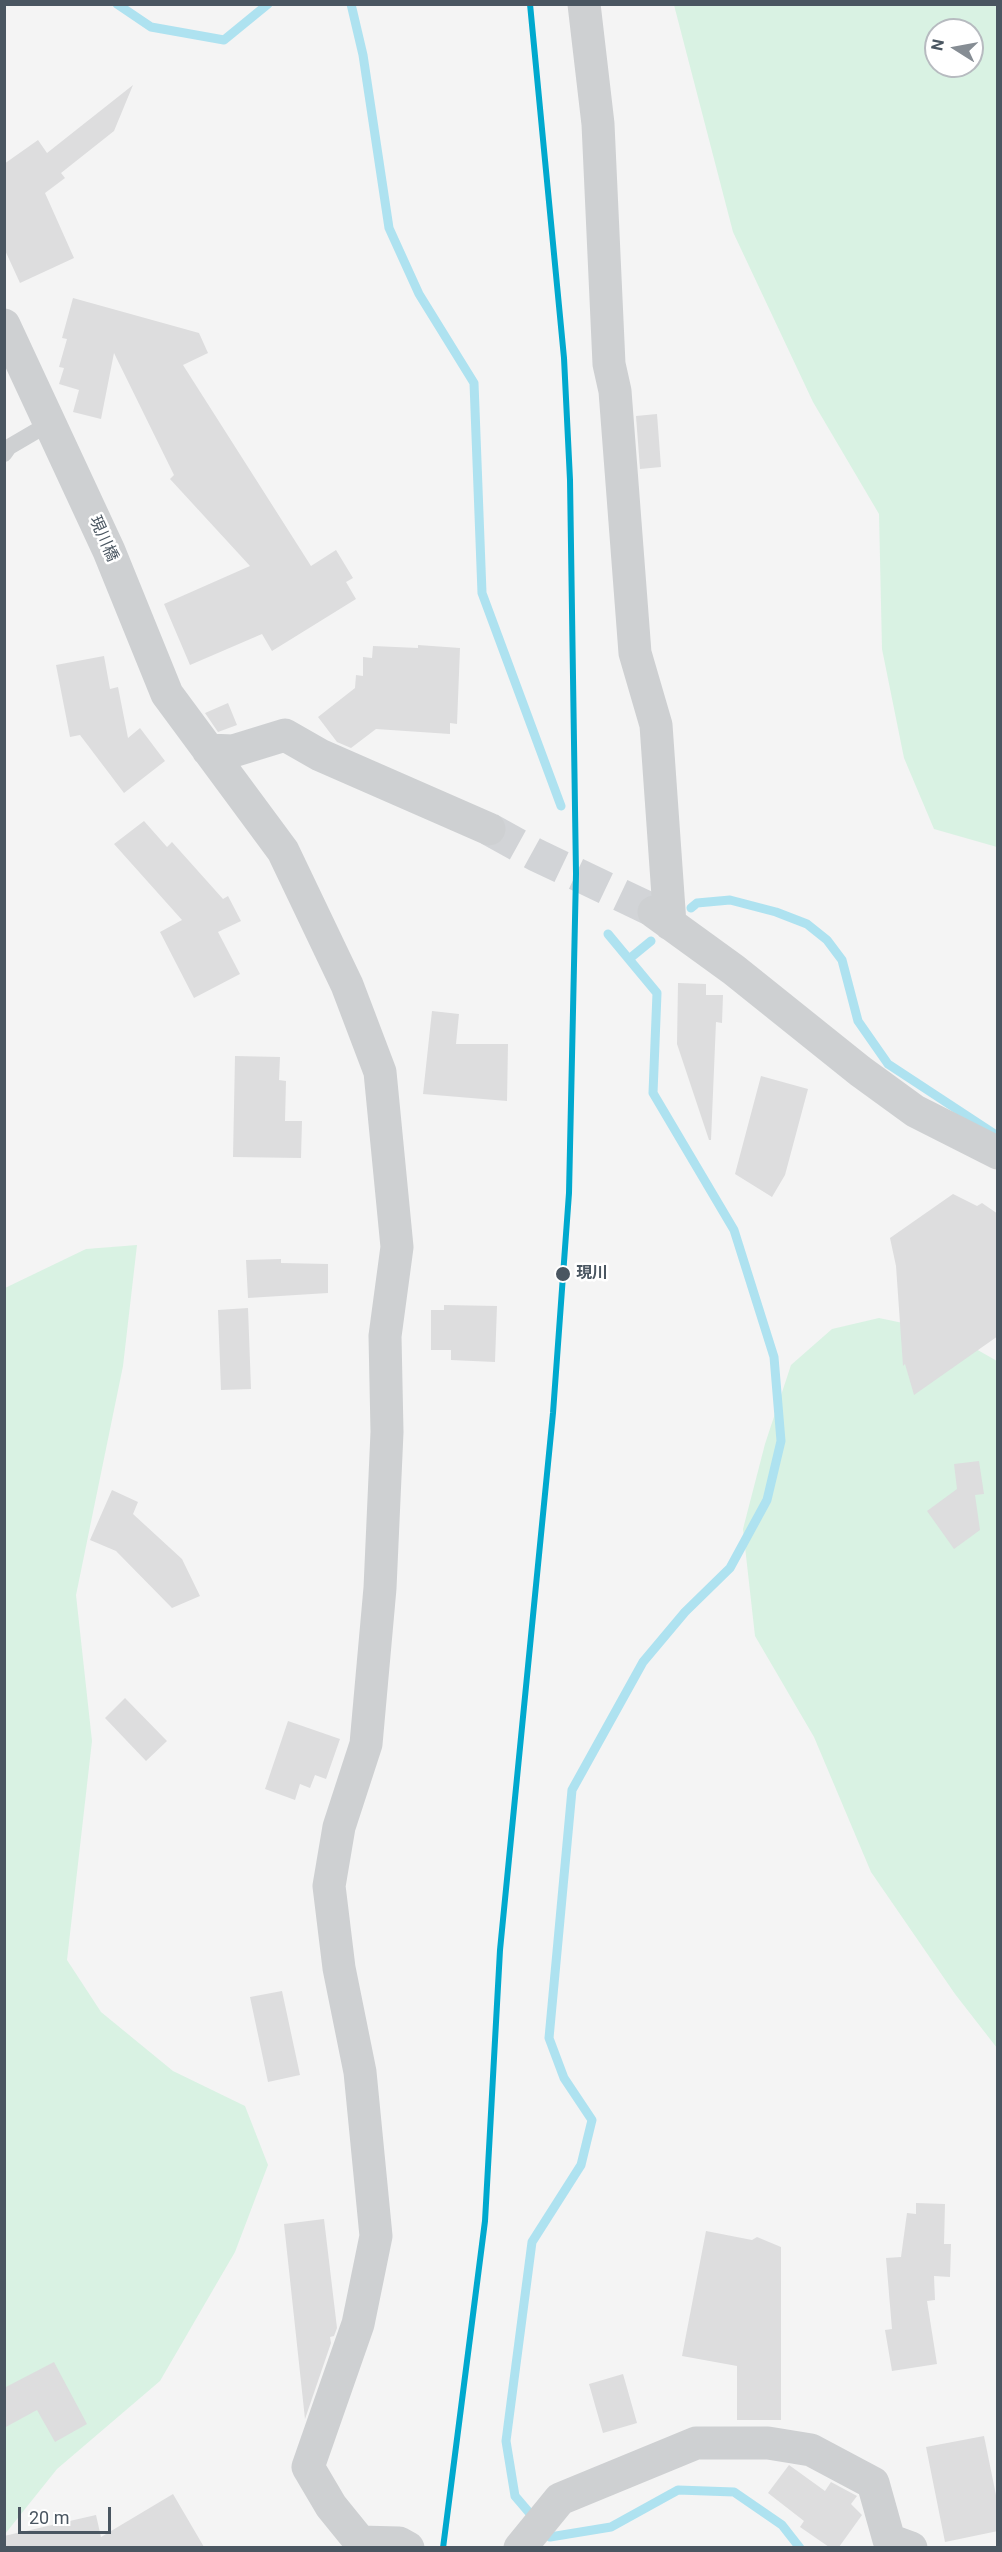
<!DOCTYPE html>
<html>
<head>
<meta charset="utf-8">
<style>
  body { margin:0 }
  #map { position:relative; width:1002px; height:2552px; overflow:hidden; background:#f4f4f4; font-family:Roboto,sans-serif }
  canvas { display:block }
  .frame { position:absolute; inset:0; border:6px solid #4a5661; pointer-events:none }
  .north { position:absolute; left:924px; top:18px; width:60px; height:60px; box-sizing:border-box; background:#fff; border:2px solid #b7bbc0; border-radius:50%; rotate:281deg; font-size:16px; font-weight:700; line-height:24px; text-align:center; color:#4a5661 }
  .north::after { content:''; display:block; margin:auto; width:21px; height:27px; background:#868d94; clip-path:polygon(50% 0,100% 100%,50% 72%,0 100%) }
  .scale { position:absolute; left:18px; top:2507px; width:93px; height:27px; box-sizing:border-box; border:3px solid #4a5661; border-top:0; padding-left:8px; font-size:18px; line-height:21px; white-space:nowrap; color:#4a5661; -webkit-text-stroke:4px #fff; paint-order:stroke }
</style>
</head>
<body>
<div id="map">
<canvas width="1002" height="2552"></canvas>
<div class="frame"></div>
<div class="north">N</div>
<div class="scale">20 m</div>
</div>
<script>
const context = document.querySelector('canvas').getContext('2d');
context.lineJoin = 'round';
function fill(path, color) {
  context.fillStyle = color;
  context.fill(path, 'evenodd');
}
function poly(rows) {
  const path = new Path2D();
  for (const r of rows) {
    path.moveTo(r[0], r[1]);
    for (let i = 2; i < r.length; i += 2) path.lineTo(r[i], r[i + 1]);
  }
  return path;
}
function strokePath(path, color, width, dash) {
  context.strokeStyle = color;
  context.lineWidth = width;
  context.lineCap = dash ? 'butt' : 'round';
  context.setLineDash(dash || []);
  context.stroke(path);
}
function write(font, color, halo, rows, align = 'center') {
  context.font = font + ' Roboto,"Noto Sans JP",sans-serif';
  context.lineWidth = 5;
  context.setLineDash([]);
  context.textBaseline = 'middle';
  context.strokeStyle = halo;
  context.fillStyle = color;
  for (const [text, x, y, turn = 0] of rows) {
    context.save();
    context.translate(x, y);
    context.rotate((+turn || 0) * Math.PI / 180);
    context.textAlign = isNaN(turn) ? turn : align;
    if (halo) context.strokeText(text, 0, 0);
    context.fillText(text, 0, 0);
    context.restore();
  }
}
fill(poly([
  [674,5,997,5,997,847,934,829,904,758,882,649,879,514,813,402,733,232],
  [936,30,972,30,972,66,936,66],
  [137,1245,123,1366,76,1595,92,1741,67,1960,101,2012,173,2071,245,2106,268,2165,235,2252,160,2381,57,2469,5,2534,5,1288,86,1249],
  [879,1318,946,1332,997,1361,997,2048,955,1994,871,1872,814,1737,755,1636,743,1529,765,1444,791,1365,832,1329]
]), '#d9f2e3');
strokePath(poly([
  [117,4,151,27,224,40,268,4],
  [351,4,363,55,389,228,419,294,474,383,482,593,561,806],
  [691,908,697,903,730,900,776,912,807,924,827,940,842,960,858,1021,888,1064,993,1133],
  [608,934,657,993,653,1093,734,1230,774,1357,781,1441,767,1500,730,1568,685,1612,643,1662,572,1790,549,2038,564,2078,592,2120,581,2165,532,2242,506,2441,515,2496,550,2537,611,2527,678,2490,734,2492,782,2525,800,2548],
  [629,959,651,941]
]), '#aee2f0', 9);
fill(poly([
  [133,85,114,131,61,173,65,178,45,193,74,258,20,283,4,248,4,164,38,140,47,153],
  [73,298,199,333,208,353,183,365,311,566,336,550,353,578,346,582,356,599,272,651,262,634,190,665,164,604,250,566,170,479,174,475,114,353,101,419,73,412,79,390,59,384,64,368,59,367,67,339,62,338],
  [657,414,661,467,640,469,636,416],
  [418,645,460,648,457,724,450,723,450,734,376,729,351,748,337,742,318,717,355,688,356,675,363,676,363,657,372,658,373,646,418,648],
  [104,656,110,689,118,687,128,738,140,728,165,761,124,793,80,735,70,737,56,665],
  [228,703,237,725,218,732,205,713],
  [144,821,167,847,172,842,223,899,228,896,241,921,218,932,240,974,194,998,160,932,182,920,114,844],
  [678,983,706,984,706,995,723,995,722,1023,716,1022,711,1140,709,1140,677,1044],
  [432,1011,459,1014,456,1044,508,1044,507,1101,423,1094],
  [235,1056,280,1057,279,1080,286,1081,285,1121,302,1121,301,1158,233,1157],
  [761,1076,808,1089,785,1175,772,1197,735,1174],
  [953,1194,977,1206,982,1203,998,1214,998,1336,914,1395,905,1364,903,1366,896,1266,890,1238],
  [281,1259,281,1263,328,1264,328,1293,248,1298,246,1260],
  [444,1305,497,1306,495,1362,451,1360,451,1350,431,1350,431,1310,444,1310],
  [248,1308,251,1389,221,1390,218,1310],
  [979,1461,984,1494,975,1495,980,1530,954,1549,927,1511,957,1489,954,1464],
  [112,1490,138,1502,133,1514,182,1559,200,1596,172,1608,116,1551,90,1540],
  [125,1698,167,1741,146,1761,105,1718],
  [288,1721,340,1739,326,1779,315,1775,310,1788,300,1784,295,1800,265,1789],
  [282,1991,300,2075,268,2082,250,1997],
  [916,2203,945,2204,944,2244,951,2244,950,2277,934,2276,935,2300,927,2301,937,2364,892,2371,885,2330,892,2329,886,2258,901,2257,907,2213,916,2214],
  [324,2219,337,2328,334,2336,330,2337,331,2343,305,2419,284,2224],
  [706,2231,752,2240,757,2237,781,2247,781,2420,737,2420,737,2366,682,2356],
  [54,2362,87,2424,55,2442,37,2410,4,2428,4,2388],
  [623,2374,637,2423,603,2433,589,2384],
  [984,2436,998,2505,998,2531,945,2542,926,2447],
  [789,2465,825,2491,831,2482,857,2496,851,2504,862,2515,839,2547,829,2547,800,2527,804,2521,768,2493],
  [173,2494,204,2547,4,2547,4,2536,96,2515,101,2537]
]), '#ddddde');
strokePath(poly([
  [489,829,536,855,650,909]
]), '#d2d4d7', 33, [33, 16]);
strokePath(poly([
  [4,454,9,447,50,423]
]), '#ced0d2', 16);
strokePath(poly([
  [584,4,598,124,609,364,615,391,635,653,656,725,670,924],
  [4,325,109,551,167,694,283,851,347,985,380,1072,397,1247,385,1336,387,1432,380,1588,366,1744,339,1827,329,1886,339,1968,360,2072,376,2236,358,2324,308,2467,331,2506,365,2548],
  [208,750,233,751,285,735,320,755,489,829],
  [654,912,734,970,860,1071,915,1111,998,1153],
  [360,2542,399,2543,408,2548],
  [520,2548,560,2499,696,2443,768,2443,811,2450,873,2483,889,2540,911,2548]
]), '#ced0d2', 33);
strokePath(poly([
  [443,2548,485,2221,500,1950,553,1413,569,1193,576,874,570,480,564,358,530,4]
]), '#00a9ce', 6);
for (const [x, y, r, color] of [
  [563,1274,8,"#4a5661"]
]) {
  const dot = new Path2D();
  dot.arc(x, y, r, 0, 2 * Math.PI);
  context.fillStyle = color;
  context.fill(dot);
  strokePath(dot, '#fff', 2);
}
write('16px', '#4a5661', '#fff', [
  ["現川橋",103,539,66]
]);
write('bold 16px', '#4a5661', '#fff', [
  ["現川",576,1274]
], 'left');
</script>
</body>
</html>
